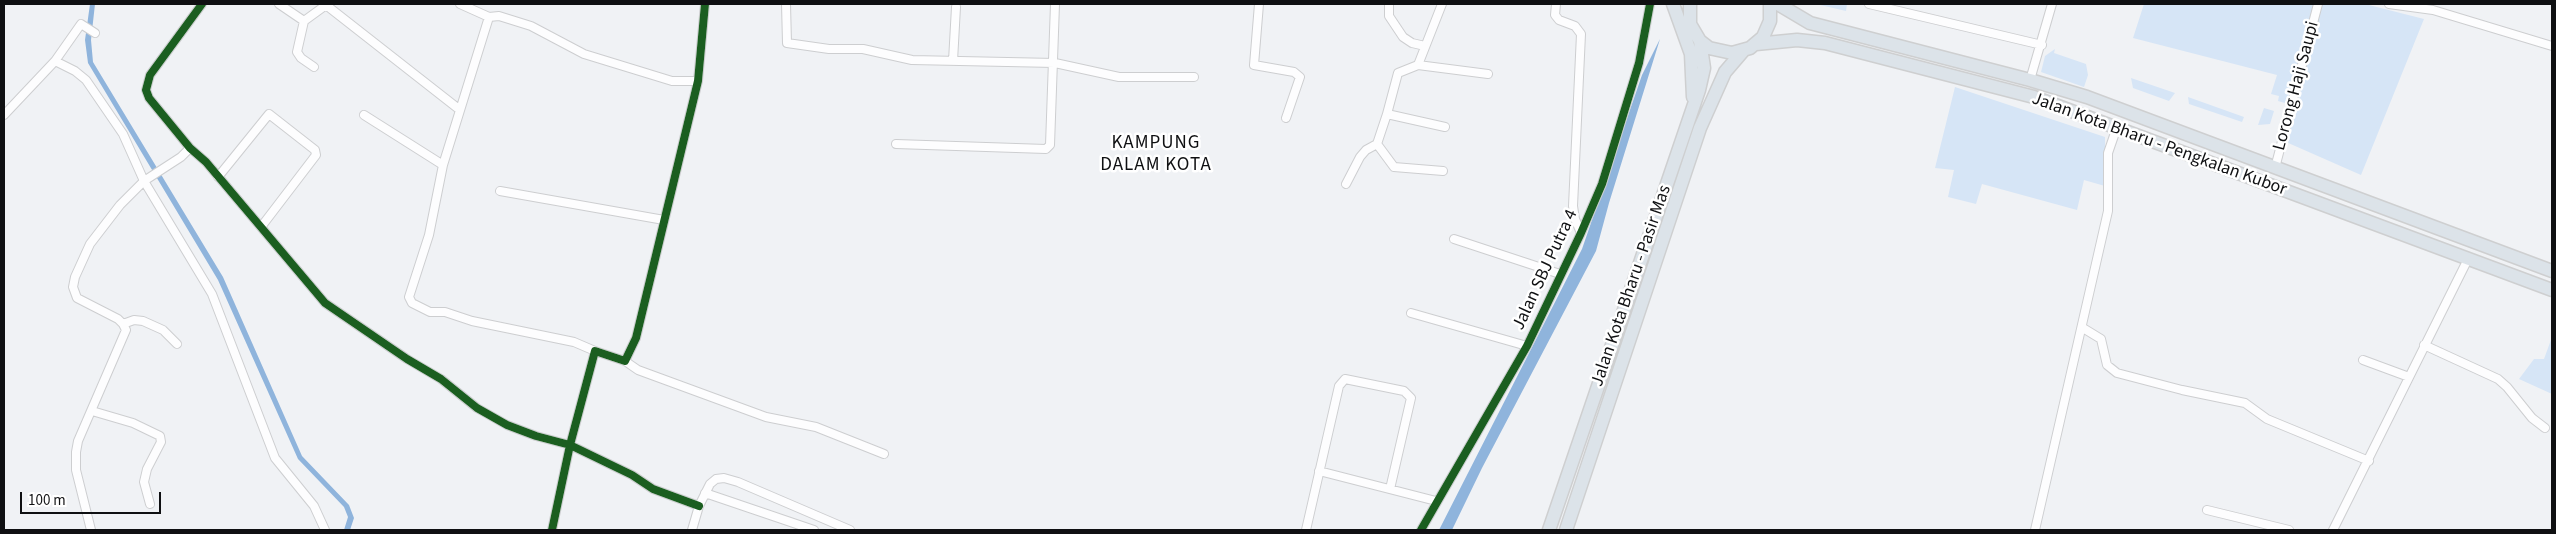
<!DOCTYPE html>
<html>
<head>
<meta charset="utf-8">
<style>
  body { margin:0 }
  #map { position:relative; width:2556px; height:534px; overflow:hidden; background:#f0f2f5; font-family:"Source Sans 3",sans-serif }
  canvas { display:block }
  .frame { position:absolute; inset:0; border:5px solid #0f1012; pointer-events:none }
  .scale { position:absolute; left:20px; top:492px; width:141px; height:22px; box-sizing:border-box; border:2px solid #0f1012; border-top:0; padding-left:6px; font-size:15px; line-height:18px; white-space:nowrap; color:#0f1012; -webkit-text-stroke:4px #fff; paint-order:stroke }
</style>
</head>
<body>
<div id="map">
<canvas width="2556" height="534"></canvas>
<div class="frame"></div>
<div class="scale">100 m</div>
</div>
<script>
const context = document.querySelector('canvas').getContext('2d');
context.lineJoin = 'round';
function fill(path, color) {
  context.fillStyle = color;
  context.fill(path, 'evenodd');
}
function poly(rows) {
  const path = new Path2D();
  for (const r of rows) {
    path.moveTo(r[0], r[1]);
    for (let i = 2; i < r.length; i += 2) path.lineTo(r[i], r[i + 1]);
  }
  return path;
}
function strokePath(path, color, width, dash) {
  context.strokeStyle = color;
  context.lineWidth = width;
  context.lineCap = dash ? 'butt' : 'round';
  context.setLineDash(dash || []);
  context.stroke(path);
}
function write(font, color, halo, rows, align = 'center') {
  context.font = font + ' "Source Sans 3",sans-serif';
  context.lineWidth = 5;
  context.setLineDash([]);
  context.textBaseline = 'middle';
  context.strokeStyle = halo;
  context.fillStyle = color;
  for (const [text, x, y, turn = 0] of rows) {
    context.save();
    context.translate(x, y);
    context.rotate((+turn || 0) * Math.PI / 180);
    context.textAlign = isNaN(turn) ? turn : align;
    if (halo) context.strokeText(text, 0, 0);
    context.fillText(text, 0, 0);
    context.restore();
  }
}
fill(poly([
  [1816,4,1847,4,1846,11],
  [2144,4,2318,4,2292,105,2278,101,2279,96,2271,94,2277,75,2133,38],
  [2322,4,2365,4,2424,19,2361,175,2286,142],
  [2055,49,2054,53,2086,64,2088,75,2084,87,2041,72,2045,56],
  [2131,78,2175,93,2169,101,2133,88],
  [1955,87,2105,137,2105,186,2084,180,2077,210,1982,184,1976,204,1948,197,1954,170,1935,168],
  [2188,97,2244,117,2242,122,2189,104],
  [2264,108,2274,111,2270,124,2258,125],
  [2552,337,2552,394,2519,379,2534,359,2544,359]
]), '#d6e5f6');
fill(poly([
  [90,4,95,4,91,40,93,62,223,277,302,456,349,505,354,518,350,530,344,530,348,517,344,507,298,459,218,280,88,63,85,40],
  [1660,39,1609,203,1596,251,1482,468,1452,530,1439,530,1582,249,1642,75]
]), '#8fb4dc');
const minor = poly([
  [202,4,150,75,146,90,149,98,190,148,206,162,325,303,407,359,441,379,477,408,507,425,536,436,570,445,632,475,653,489,699,506],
  [279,4,304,21,326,5,460,110],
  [460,4,489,17,499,16,531,26,584,54,672,81,698,81],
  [786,4,787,43,829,49,863,49,912,60,1055,63,1119,77,1194,77],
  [1259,4,1254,65,1294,72,1300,77,1286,118],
  [1389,4,1389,16,1403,37,1412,43,1425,46],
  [1442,4,1418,65,1488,74],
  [1556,4,1555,15,1559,20,1575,26,1581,34,1573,206,1575,219,1581,233],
  [1869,4,2042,45],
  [2389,4,2433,10,2552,46],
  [489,17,443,165,429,235,409,297,412,303,430,312,445,312,472,321,574,342,595,351],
  [304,21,297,52,301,58,314,67],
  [55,61,75,71,86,80,123,134,144,181,212,294,275,458,314,506,325,530],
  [953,61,956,7],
  [1418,65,1398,73,1387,114,1445,127],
  [2030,80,2052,4],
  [4,115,55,61,81,24,95,33],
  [364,115,443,165],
  [896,144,1046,149,1050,145,1055,4],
  [1377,144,1394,167,1443,171],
  [2275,168,2318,4],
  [218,177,269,114,315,150,316,155,261,227],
  [1346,184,1360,157,1366,150,1377,144,1387,114],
  [500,191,664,220],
  [1454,239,1560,274],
  [1411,313,1527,346],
  [123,324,134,320,143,321,163,330,177,344],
  [2083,328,2101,339,2107,365,2117,373,2182,390,2245,403,2267,419,2369,461],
  [2424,345,2498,379,2507,387,2532,418,2545,428],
  [2363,360,2409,377],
  [625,361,638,370,766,417,816,427,884,454],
  [92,411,133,423,160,436,161,442,147,469,144,482,150,504],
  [1319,471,1436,501],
  [705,493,814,530],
  [2207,510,2289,530],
  [91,530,76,470,76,452,78,441,126,330,123,324,118,319,77,298,73,287,75,277,90,244,120,205,144,181,181,157,190,148],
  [552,530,570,445,595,351,625,361,636,338,698,81,705,4],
  [692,530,699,506,710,484,716,479,724,478,738,482,850,530],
  [1306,530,1339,386,1345,379,1404,391,1411,398,1390,489],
  [1421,530,1527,346,1581,233,1602,184,1639,63,1650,4],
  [2035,530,2108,211,2108,153,2117,127],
  [2333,530,2468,259]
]);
const trunk = poly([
  [1673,4,1691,54,1693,97],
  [1690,4,1690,24,1700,41,1709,48,1732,53,1750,48,1763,37,1770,21,1770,4],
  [1778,4,1810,23,2030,80,2087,97,2552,271],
  [1756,44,1797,40,1825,43,2034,97,2552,290],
  [1549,530,1699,90,1704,68,1700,41],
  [1566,530,1700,128,1725,72,1743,51]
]);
strokePath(minor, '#cdced0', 10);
strokePath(trunk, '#cecfd0', 15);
strokePath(minor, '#fdfdfe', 8);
strokePath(trunk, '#dce3e9', 12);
strokePath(poly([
  [202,4,150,75,146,90,149,98,190,148,206,162,325,303,407,359,441,379,477,408,507,425,536,436,570,445,632,475,653,489,699,506],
  [552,530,570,445,595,351,625,361,636,338,698,81,705,4],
  [1421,530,1527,346,1581,233,1602,184,1639,63,1650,4]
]), '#1b5e20', 8);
write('18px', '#0f1012', '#fff', [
  ["Lorong Haji Saupi",2297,86,-75],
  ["Jalan Kota Bharu - Pengkalan Kubor",2159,145,20],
  ["Jalan SBJ Putra 4",1546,270,-65],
  ["Jalan Kota Bharu - Pasir Mas",1632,286,-71]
]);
context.letterSpacing = '1px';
write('19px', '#0f1012', '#fff', [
  ["KAMPUNG",1156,144],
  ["DALAM KOTA",1156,166]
]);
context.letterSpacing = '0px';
</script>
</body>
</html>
